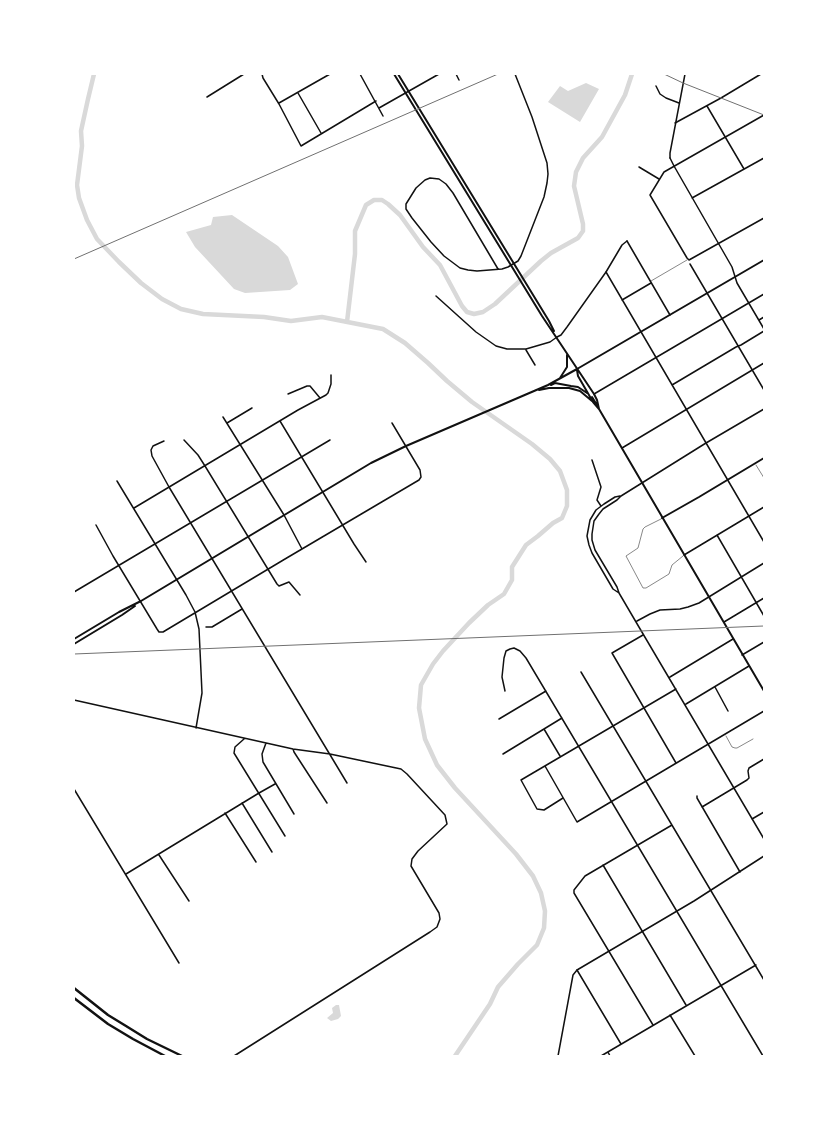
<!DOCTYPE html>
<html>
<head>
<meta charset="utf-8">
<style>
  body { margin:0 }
  #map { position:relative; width:838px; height:1130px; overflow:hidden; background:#fff; font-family:"Public Sans",sans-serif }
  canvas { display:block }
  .frame { position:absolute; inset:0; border:75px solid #fff; pointer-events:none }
</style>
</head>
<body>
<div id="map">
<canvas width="838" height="1130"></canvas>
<div class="frame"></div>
</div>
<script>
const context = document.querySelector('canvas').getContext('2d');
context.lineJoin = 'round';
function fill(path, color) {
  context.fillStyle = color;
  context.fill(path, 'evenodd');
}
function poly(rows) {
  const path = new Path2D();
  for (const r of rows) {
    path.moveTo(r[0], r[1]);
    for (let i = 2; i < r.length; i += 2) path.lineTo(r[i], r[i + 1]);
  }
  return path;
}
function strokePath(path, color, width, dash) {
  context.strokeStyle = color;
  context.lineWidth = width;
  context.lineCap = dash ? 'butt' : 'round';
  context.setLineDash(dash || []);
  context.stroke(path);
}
fill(poly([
  [586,83,599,89,580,122,548,102,560,86,568,91],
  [232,215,278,246,288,257,298,284,290,290,245,293,234,289,195,247,186,232,211,225,213,217],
  [336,1005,339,1005,341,1016,338,1019,331,1021,327,1018,333,1013,332,1008]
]), '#d9d9d9');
strokePath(poly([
  [94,74,88,99,81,131,82,146,77,185,79,198,87,220,97,239,119,262,141,283,162,299,181,309,203,314,264,317,291,321,322,317,383,329,405,343,428,363,447,381,472,402,532,444,550,459,560,471,567,490,567,506,562,518,553,523,538,536,526,545,512,567,512,580,504,594,488,605,469,623,443,651,433,664,421,685,419,708,425,739,437,765,455,788,516,854,533,876,541,893,545,911,544,928,537,945,518,964,498,987,490,1004,455,1056],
  [347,322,355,254,355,231,366,205,374,200,382,200,388,204,400,215,423,247,440,265,462,306,467,312,474,314,483,312,495,304,541,261,551,253,578,238,583,231,583,224,574,186,576,172,583,158,602,137,625,95,632,74]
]), '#d9d9d9', 4.5);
strokePath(poly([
  [651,281,687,260],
  [756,465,764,478],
  [661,519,645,527,643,529,638,548,626,556,643,588,646,588,669,574,672,565,683,556],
  [726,736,732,747,735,748,737,748,753,739]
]), '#111', 0.5);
strokePath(poly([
  [262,74,263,78,279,104,301,146,376,101],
  [360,74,383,116],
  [456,74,459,80],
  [656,86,660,94,666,98,679,103],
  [298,93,321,133],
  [207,97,244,74],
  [279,103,330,74],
  [707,106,744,169],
  [379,108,439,74],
  [764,115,664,172,650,195,687,258,689,260,764,218],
  [675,123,721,98,761,74],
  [670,158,674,166,732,267,737,283,764,329],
  [639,167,659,179],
  [692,198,764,158],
  [627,241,670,315],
  [690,264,764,390],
  [498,269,453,193,446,184,439,179,430,178,425,180,416,188,406,204,406,209,412,218,431,242,444,256,460,268,468,270,477,271,502,269,508,267,518,261,521,256,544,197,547,183,548,174,547,163,532,117,515,74],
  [606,272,764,542],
  [436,296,476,332,496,346,507,349,526,349,550,342,557,337],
  [622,300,651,283],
  [759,320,764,317],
  [526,350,535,365],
  [672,385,736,347,741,345,764,331],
  [288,394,307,386,310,386,320,398],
  [594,394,764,294],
  [764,409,706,443,621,496,617,500,603,509,599,514,594,521,592,534,592,540,595,550,617,587,619,593,636,622,764,839],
  [223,417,284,515,302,549],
  [280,421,354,544,366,562],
  [227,423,252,408],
  [184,440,198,455,205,466,277,584,279,586,289,582,300,595],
  [164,441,153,446,151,450,152,456,169,487,347,783],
  [622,448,764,363],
  [592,460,601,487,597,500,601,506],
  [117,481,186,595,195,612,199,629,202,693,196,728],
  [134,508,298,410,326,395,328,393,331,384,331,375],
  [96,525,113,556,157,629,159,632,163,632,285,559,419,480,421,477,420,470,392,423],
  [717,535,764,616],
  [684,555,764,507],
  [74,592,330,440],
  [619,593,613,589,592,553,589,545,587,536,590,520,596,510,604,504,615,497,620,496],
  [637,621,650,614,660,610,680,609,688,607,699,603,764,563],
  [724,622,764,598],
  [206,627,212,627,242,609],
  [643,635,612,653,676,763],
  [742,655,764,642],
  [581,672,764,980],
  [670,677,733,639],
  [715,687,728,711],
  [505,691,502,677,504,658,506,651,510,649,514,648,520,651,526,658,763,1056],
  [74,700,293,749,330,754,401,769,407,774,445,815,447,824,418,851,412,859,411,866,439,913,440,919,437,927,430,932,234,1056],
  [686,704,749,666],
  [499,719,546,691],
  [544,729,560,756],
  [244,739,235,747,234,753,285,836],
  [266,743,262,754,263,762,294,814],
  [293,749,294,752,327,803],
  [503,754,562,718],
  [545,766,577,822,764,711],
  [74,789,179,963],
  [697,796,697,798,740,872],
  [563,798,544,810,537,809,521,780,676,689],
  [242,803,272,852],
  [702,807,747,780,749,778,748,771,749,768,764,759],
  [225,813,256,862],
  [752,819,764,812],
  [159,855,189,901],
  [603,865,686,1005],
  [126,874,259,793,275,784],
  [577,970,621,1044],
  [670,1015,695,1056],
  [653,1025,574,893,574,890,585,876,672,825],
  [608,1052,610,1056],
  [601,1056,756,965]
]), '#111', 1.5);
strokePath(poly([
  [670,158,670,153,685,74],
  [557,337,561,335,567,327,606,272,622,245,627,241],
  [558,1056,573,975,577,970,694,901,764,856]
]), '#111', 1.5);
strokePath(poly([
  [577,369,764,260]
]), '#111', 2);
strokePath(poly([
  [394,74,542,316,594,394,597,400,599,409],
  [398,74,549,321,554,331],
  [577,370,578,376,593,402,599,409,764,691],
  [560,378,567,367,567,355],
  [551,385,555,383,571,386,578,387,587,393],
  [539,390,549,388,569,388,580,391,592,401],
  [592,397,597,405],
  [662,518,699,497,764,458],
  [74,639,119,612,141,601,371,463,406,446,548,385,577,369],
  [74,644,122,615,135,606]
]), '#111', 2);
strokePath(poly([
  [74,988,108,1015,126,1026,147,1039,182,1056],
  [74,998,108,1024,133,1039,165,1056]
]), '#111', 2.5);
strokePath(poly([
  [664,74,683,83,764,115],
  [74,259,498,74],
  [74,654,764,626]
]), '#707070', 1);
</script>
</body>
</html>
